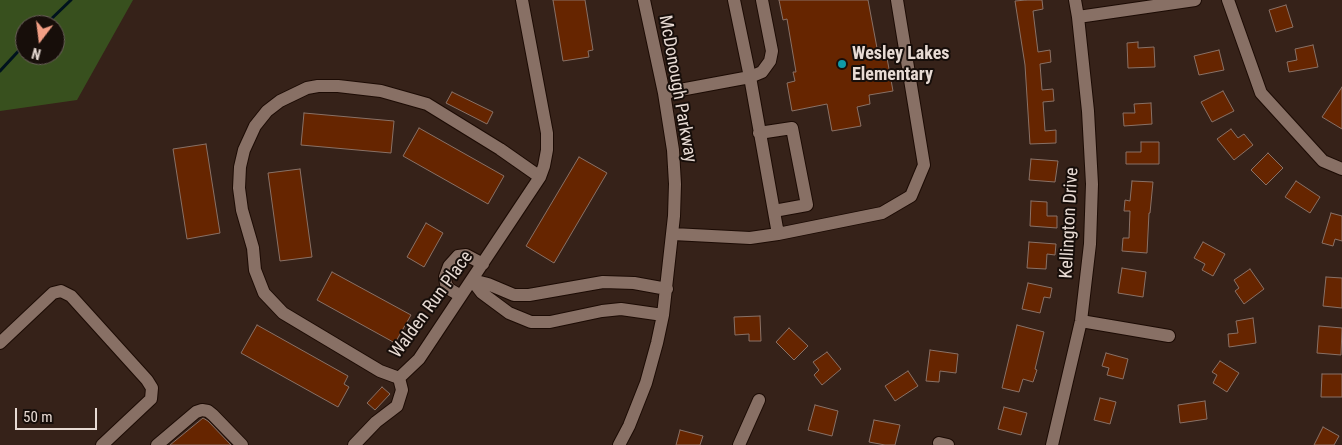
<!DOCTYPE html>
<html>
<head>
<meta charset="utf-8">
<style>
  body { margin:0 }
  #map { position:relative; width:1342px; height:445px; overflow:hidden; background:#362219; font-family:"Roboto Condensed",sans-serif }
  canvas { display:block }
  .north { position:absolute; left:15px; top:15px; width:50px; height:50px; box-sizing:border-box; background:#170e0a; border:1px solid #6b605b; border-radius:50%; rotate:195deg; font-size:14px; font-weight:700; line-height:20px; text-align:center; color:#e8dbd4 }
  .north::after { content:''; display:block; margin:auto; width:18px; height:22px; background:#f39f85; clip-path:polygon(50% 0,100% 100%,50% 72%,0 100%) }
  .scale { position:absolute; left:15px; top:408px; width:82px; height:22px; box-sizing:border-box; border:2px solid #e8dbd4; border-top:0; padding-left:6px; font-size:15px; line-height:18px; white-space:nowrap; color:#e8dbd4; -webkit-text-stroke:4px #170e0a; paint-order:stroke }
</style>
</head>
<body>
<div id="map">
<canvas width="1342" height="445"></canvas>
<div class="north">N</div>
<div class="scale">50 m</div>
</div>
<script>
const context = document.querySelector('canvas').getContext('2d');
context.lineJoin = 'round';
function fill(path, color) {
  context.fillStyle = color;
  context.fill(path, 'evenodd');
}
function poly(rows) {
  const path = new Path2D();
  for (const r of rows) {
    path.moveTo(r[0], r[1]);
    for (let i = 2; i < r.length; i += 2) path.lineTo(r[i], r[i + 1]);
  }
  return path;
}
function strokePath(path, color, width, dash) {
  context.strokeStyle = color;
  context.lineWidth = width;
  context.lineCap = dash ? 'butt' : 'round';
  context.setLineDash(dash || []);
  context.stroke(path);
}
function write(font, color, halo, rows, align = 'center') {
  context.font = font + ' "Roboto Condensed",sans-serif';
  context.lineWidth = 4;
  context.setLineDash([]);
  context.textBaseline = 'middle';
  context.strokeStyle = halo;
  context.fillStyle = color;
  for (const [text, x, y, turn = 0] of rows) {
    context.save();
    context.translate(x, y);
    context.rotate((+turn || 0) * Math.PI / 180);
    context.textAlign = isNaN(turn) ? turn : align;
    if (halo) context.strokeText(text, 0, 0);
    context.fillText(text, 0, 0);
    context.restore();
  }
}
fill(poly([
  [0,0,133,0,77,100,0,111],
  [25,25,55,25,55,55,25,55]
]), '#38501e');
strokePath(poly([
  [45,25,71,0],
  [0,71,25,44]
]), '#00121e', 3);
const building = poly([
  [553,0,585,0,593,50,588,51,589,57,563,61,553,0],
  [779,0,868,0,877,48,885,47,893,91,869,95,870,104,857,107,861,126,832,131,827,104,792,111,787,83,795,81,793,72,796,72,787,19,783,20,779,0],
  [1026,0,1042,0,1043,9,1033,11,1038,52,1050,50,1051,62,1040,64,1042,90,1053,89,1054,101,1043,102,1045,131,1056,130,1056,143,1030,144,1025,65,1015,1,1026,0],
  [1286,5,1293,27,1276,32,1269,10,1286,5],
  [1138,42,1138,48,1154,47,1155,67,1128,68,1127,43,1138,42],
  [1313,45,1318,67,1289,72,1287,62,1297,60,1295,49,1313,45],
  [1219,50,1224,70,1199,75,1194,56,1219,50],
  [1342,87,1342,129,1322,117,1342,87],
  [1223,91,1234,111,1212,122,1201,102,1223,91],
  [452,92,493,112,487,124,446,103,452,92],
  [1151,103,1152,124,1124,126,1123,113,1135,113,1134,104,1151,103],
  [304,113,394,121,391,153,301,145,304,113],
  [419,128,504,176,488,204,403,156,419,128],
  [1231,129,1238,138,1244,134,1253,145,1234,160,1217,139,1231,129],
  [1141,142,1159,142,1159,164,1126,164,1126,152,1141,152,1141,142],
  [206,144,220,233,187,239,173,149,206,144],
  [1268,153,1283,168,1266,185,1251,170,1268,153],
  [579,157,607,173,554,263,526,246,579,157],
  [1031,159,1058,161,1055,182,1029,180,1031,159],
  [300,169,312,257,280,261,268,173,300,169],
  [1132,181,1153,182,1150,213,1149,213,1147,253,1122,251,1123,238,1129,238,1130,211,1124,211,1125,200,1130,201,1132,181],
  [1296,181,1320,197,1310,213,1285,197,1296,181],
  [1031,201,1047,202,1047,216,1057,216,1057,228,1030,226,1031,201],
  [1331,213,1342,216,1342,241,1335,239,1333,246,1322,243,1331,213],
  [426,223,443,233,424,267,407,257,426,223],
  [1029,242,1056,244,1055,255,1047,254,1046,269,1027,268,1029,242],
  [1203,242,1225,254,1213,276,1202,270,1205,264,1194,258,1203,242],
  [1122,268,1146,272,1143,297,1118,293,1122,268],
  [1250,269,1264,289,1244,304,1235,291,1239,288,1234,280,1250,269],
  [332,272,411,315,395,343,317,300,332,272],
  [1326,277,1342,278,1342,308,1323,306,1326,277],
  [1028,283,1052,288,1050,298,1044,297,1040,313,1022,309,1028,283],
  [760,316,761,341,749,341,749,334,735,335,734,317,760,316],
  [1253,318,1256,343,1229,347,1228,334,1238,333,1236,321,1253,318],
  [257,325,348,376,344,384,349,387,338,407,241,353,257,325],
  [1017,325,1044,332,1035,369,1037,370,1033,382,1023,379,1019,392,1002,388,1017,325],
  [1319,326,1342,328,1341,355,1317,353,1319,326],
  [789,328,808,346,794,360,776,342,789,328],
  [930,350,958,354,956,373,940,371,939,382,926,381,930,350],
  [827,352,841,369,822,385,814,375,819,370,813,362,827,352],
  [1106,353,1128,359,1123,379,1107,375,1109,368,1102,366,1106,353],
  [1220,361,1239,373,1227,392,1213,383,1217,375,1212,372,1220,361],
  [908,371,918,386,895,401,885,386,908,371],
  [1322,374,1342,374,1342,397,1321,397,1322,374],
  [382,387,390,394,375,410,367,403,382,387],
  [1100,398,1116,402,1110,424,1094,420,1100,398],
  [1205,401,1207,419,1180,423,1178,405,1205,401],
  [815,405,838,411,832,436,808,430,815,405],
  [1004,407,1027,413,1021,435,998,429,1004,407],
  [203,418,208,421,231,445,170,445,203,418],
  [874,420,900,425,895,445,885,445,869,442,874,420],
  [1323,427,1339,436,1334,445,1314,445,1323,427],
  [680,430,703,436,700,445,676,445,680,430]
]);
fill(building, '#662500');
strokePath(building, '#897166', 1);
const minor = poly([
  [734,0,750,77,778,234],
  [1228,0,1261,93,1323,161,1342,169],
  [1078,17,1195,0],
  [664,93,750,77,762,72,770,61,772,51,762,0],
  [759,133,792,128,807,205,774,211],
  [673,234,750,238,778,234,882,213,911,196,924,165,897,0],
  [472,280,482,293,509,313,531,322,550,322,602,311,621,309,663,315],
  [472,280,488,284,514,295,529,295,603,282,634,283,667,289],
  [461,296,449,289,446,284,445,277,449,266,458,256,466,255,483,264],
  [1081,321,1169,336],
  [0,343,53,293,61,291,71,296,147,380,152,388,151,399,102,445],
  [399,378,380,371,283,313,264,293,255,270,253,248,242,210,239,188,240,167,244,150,255,126,267,111,280,101,307,88,318,86,338,86,381,91,427,104,500,149,540,177],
  [399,378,419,359,540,177,544,166,547,150,547,133,522,0],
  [939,443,948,445],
  [157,445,196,412,202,410,208,411,213,415,242,445],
  [354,445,376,422,397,406,402,390,399,378],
  [619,445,629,426,646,383,657,343,663,315,674,216,675,184,673,150,664,93,644,0],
  [739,445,759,400],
  [1052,445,1081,321,1090,244,1092,184,1088,111,1078,17,1075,0]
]);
strokePath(minor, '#1c0b04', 14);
strokePath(minor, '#887065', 12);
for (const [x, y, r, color] of [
  [842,64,5,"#0f9aa8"]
]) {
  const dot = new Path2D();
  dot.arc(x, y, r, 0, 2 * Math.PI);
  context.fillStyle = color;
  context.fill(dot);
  strokePath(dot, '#170e0a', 2);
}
write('bold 18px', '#e8dbd4', '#170e0a', [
  ["Wesley Lakes",852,54],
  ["Elementary",852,75]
], 'left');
write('18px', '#e8dbd4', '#170e0a', [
  ["McDonough Parkway",677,89,80],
  ["Kellington Drive",1070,223,-87],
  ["Walden Run Place",432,305,-54]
]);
</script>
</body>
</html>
